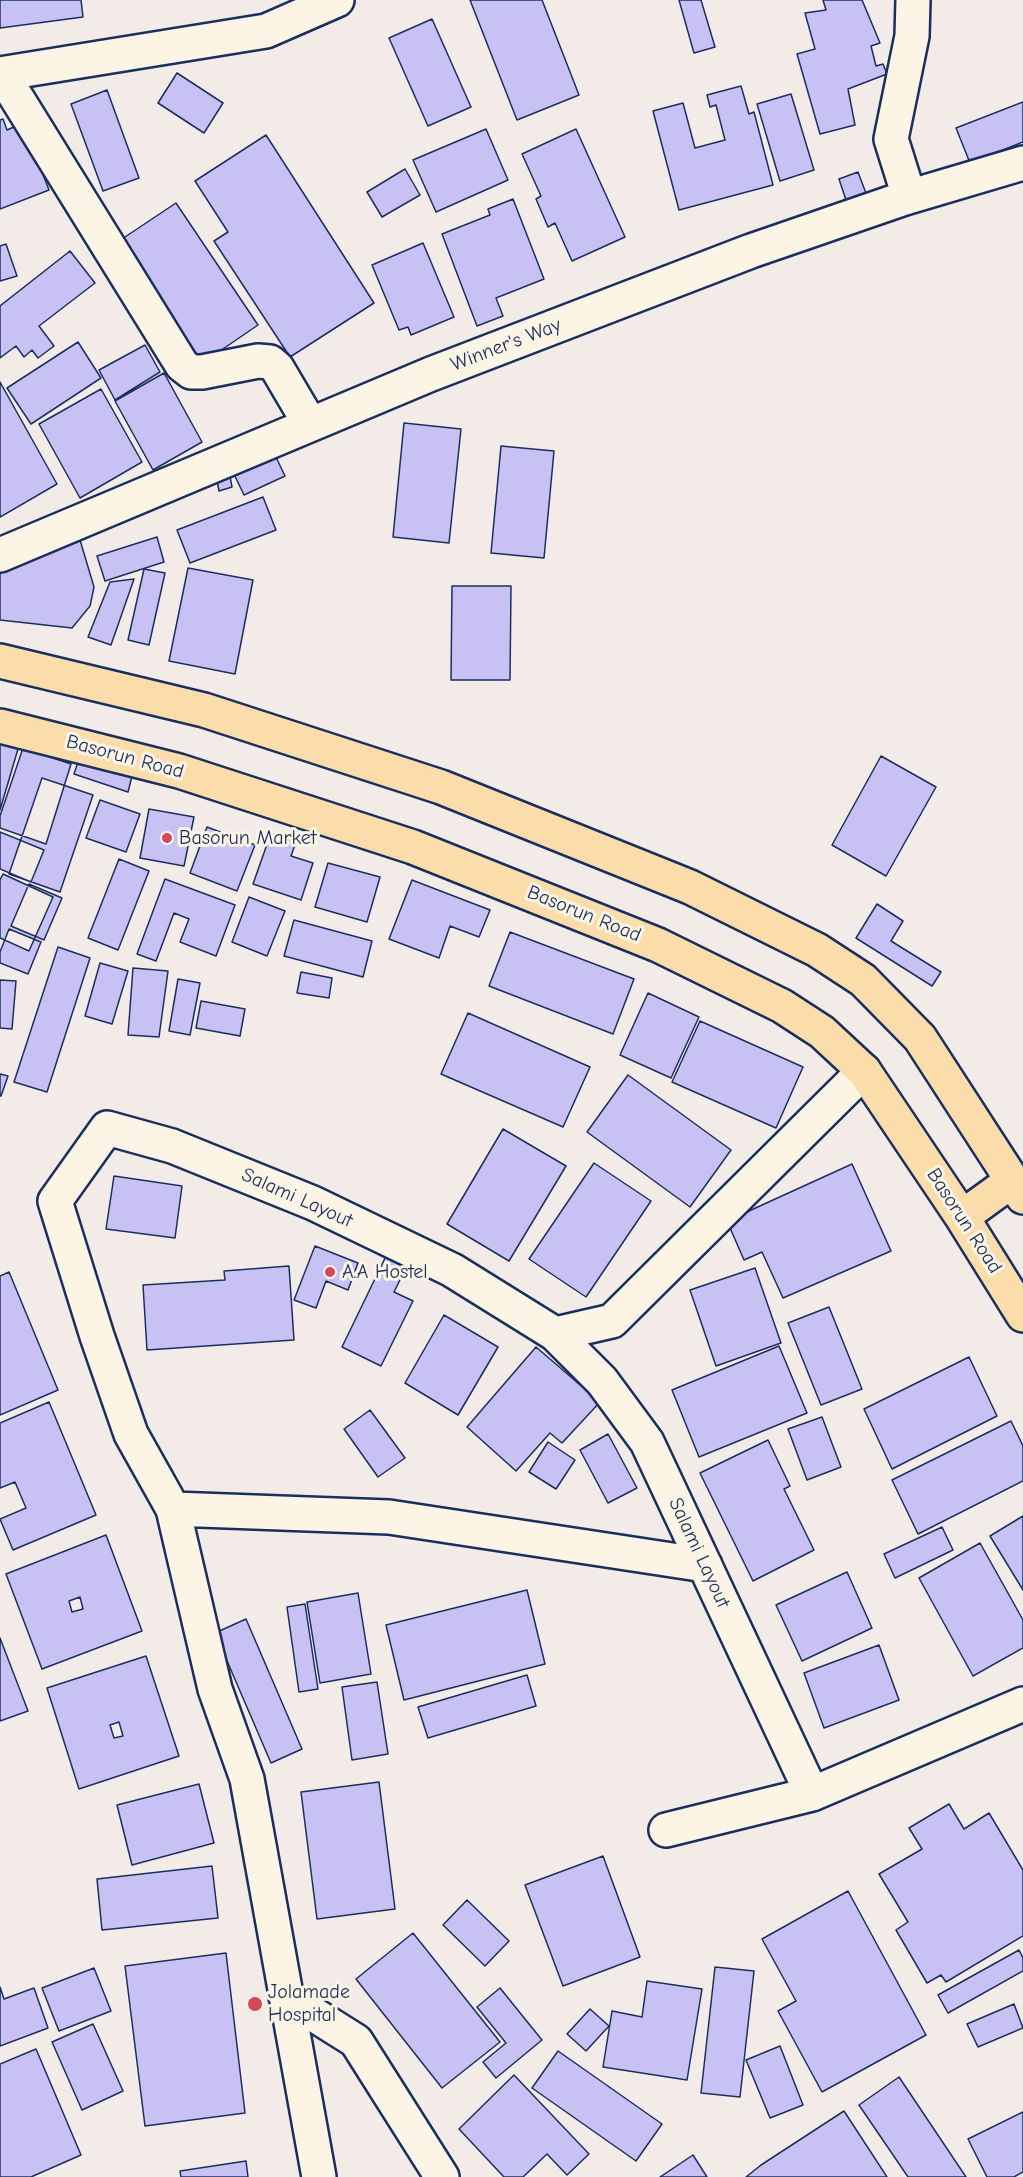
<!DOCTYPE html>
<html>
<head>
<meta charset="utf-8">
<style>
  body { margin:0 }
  canvas { display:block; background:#f2ebe8 }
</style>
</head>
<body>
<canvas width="1023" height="2177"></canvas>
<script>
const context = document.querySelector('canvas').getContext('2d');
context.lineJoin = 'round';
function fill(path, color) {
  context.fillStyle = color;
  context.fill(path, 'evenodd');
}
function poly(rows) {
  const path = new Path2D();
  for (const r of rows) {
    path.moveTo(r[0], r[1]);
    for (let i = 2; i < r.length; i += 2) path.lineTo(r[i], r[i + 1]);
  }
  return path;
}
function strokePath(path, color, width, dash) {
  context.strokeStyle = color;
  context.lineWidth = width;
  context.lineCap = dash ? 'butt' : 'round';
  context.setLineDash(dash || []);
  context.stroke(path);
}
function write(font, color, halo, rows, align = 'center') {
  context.font = font + ' "Comic Neue",sans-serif';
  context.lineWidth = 6;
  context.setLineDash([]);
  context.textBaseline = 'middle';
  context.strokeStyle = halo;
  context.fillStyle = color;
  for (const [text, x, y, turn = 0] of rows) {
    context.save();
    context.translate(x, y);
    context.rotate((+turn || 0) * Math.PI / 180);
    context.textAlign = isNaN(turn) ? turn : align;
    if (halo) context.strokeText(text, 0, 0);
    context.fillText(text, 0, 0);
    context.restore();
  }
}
const building = poly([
  [0,0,81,0,83,17,0,28,0,0],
  [470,0,542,0,579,95,517,120,470,0],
  [679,0,701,0,715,47,694,53,679,0],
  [823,0,862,0,880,43,871,46,876,66,883,64,887,74,848,89,855,125,820,134,797,54,815,49,805,13,826,10,823,0],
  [432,19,471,107,428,126,389,38,432,19],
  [177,73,223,103,204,133,158,103,177,73],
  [741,86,749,114,754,112,773,185,679,210,653,111,683,103,695,148,725,140,716,105,710,107,707,95,741,86],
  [107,90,139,178,103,191,71,104,107,90],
  [791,94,814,170,780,181,757,104,791,94],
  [1023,102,1023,142,970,163,956,128,1023,102],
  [3,119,7,130,23,123,49,190,0,209,0,120,3,119],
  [486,129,508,180,436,212,413,160,486,129],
  [576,129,625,237,572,261,555,223,548,227,536,199,541,196,522,154,576,129],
  [266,135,374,303,290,357,214,241,228,232,195,181,266,135],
  [405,169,420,195,382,217,367,192,405,169],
  [858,172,867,196,847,203,839,179,858,172],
  [513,199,544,279,496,298,503,316,477,326,442,234,490,215,488,209,513,199],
  [176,203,258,325,198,366,116,243,176,203],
  [423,243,454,317,411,335,408,327,399,330,372,265,423,243],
  [6,244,17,276,0,281,0,246,6,244],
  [70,251,95,283,39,326,54,346,38,358,32,350,24,357,16,346,0,358,0,306,70,251],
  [78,342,101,378,31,424,7,388,78,342],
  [145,345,160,372,115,400,99,370,145,345],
  [164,373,202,442,153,470,115,401,164,373],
  [0,382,57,484,0,517,0,382],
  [101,389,142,462,80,498,39,424,101,389],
  [404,423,461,429,449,543,393,537,404,423],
  [501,446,554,451,544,558,491,553,501,446],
  [274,453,285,476,244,495,233,472,274,453],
  [229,471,232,487,219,491,216,475,229,471],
  [263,497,276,530,190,563,177,530,263,497],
  [157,537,164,562,105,581,97,556,157,537],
  [80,540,94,587,90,606,72,628,0,620,0,572,80,540],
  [188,568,253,580,235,674,169,661,188,568],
  [144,569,165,573,149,645,128,640,144,569],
  [134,579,111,645,88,637,110,582,134,579],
  [452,586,511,586,510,680,451,680,452,586],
  [0,744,18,749,0,810,0,744],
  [23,748,71,764,46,844,0,828,0,816,23,748],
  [81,753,134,768,128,792,74,774,81,753],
  [881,756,936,787,886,876,832,845,881,756],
  [42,778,93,795,60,892,9,874,42,778],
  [100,800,140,814,126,852,86,838,100,800],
  [149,809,194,817,184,866,140,858,149,809],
  [207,827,255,845,237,891,190,873,207,827],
  [0,832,44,850,31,882,0,869,0,832],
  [271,833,296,842,291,856,313,863,301,900,253,884,271,833],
  [119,859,149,871,118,950,88,938,119,859],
  [328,863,380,877,367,922,315,907,328,863],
  [3,874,53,897,29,951,0,938,0,880,3,874],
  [165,879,235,905,216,956,180,942,189,919,174,913,156,961,137,954,165,879],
  [412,880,490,910,479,937,450,926,439,958,389,939,412,880],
  [29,884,62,898,44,940,11,926,29,884],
  [249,897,285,911,267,956,232,942,249,897],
  [877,904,903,921,891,941,941,972,932,986,856,938,877,904],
  [294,920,372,941,363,977,284,956,294,920],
  [9,929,41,942,28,974,0,963,0,952,9,929],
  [510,932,634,979,613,1034,489,986,510,932],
  [58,947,90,958,47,1092,14,1082,58,947],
  [100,963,128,971,112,1024,85,1016,100,963],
  [133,968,168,971,159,1037,128,1035,133,968],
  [301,972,332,978,329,998,297,993,301,972],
  [178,979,200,983,190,1035,169,1031,178,979],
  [0,980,16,981,12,1029,0,1028,0,980],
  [648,993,699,1017,671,1078,620,1055,648,993],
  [201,1001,245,1009,240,1036,196,1028,201,1001],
  [468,1013,590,1067,563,1127,441,1074,468,1013],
  [700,1021,803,1067,776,1128,672,1082,700,1021],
  [0,1074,8,1076,1,1096,0,1096,0,1074],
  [628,1075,731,1150,690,1207,587,1132,628,1075],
  [503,1129,566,1166,509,1261,447,1224,503,1129],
  [594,1163,651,1201,586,1297,529,1259,594,1163],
  [852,1164,891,1251,783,1298,762,1252,744,1260,727,1221,852,1164],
  [114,1176,182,1186,175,1238,106,1229,114,1176],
  [315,1246,358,1263,348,1290,326,1281,316,1308,294,1300,315,1246],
  [387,1254,408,1264,394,1292,413,1301,381,1366,342,1347,387,1254],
  [289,1266,294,1340,147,1350,143,1285,225,1280,224,1271,289,1266],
  [755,1268,781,1343,716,1366,690,1290,755,1268],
  [9,1272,58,1390,0,1415,0,1276,9,1272],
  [829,1307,862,1389,821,1405,788,1323,829,1307],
  [444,1315,498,1347,458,1415,405,1383,444,1315],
  [779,1346,807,1413,699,1457,672,1390,779,1346],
  [536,1347,600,1402,562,1443,550,1433,516,1471,467,1427,536,1347],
  [969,1357,997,1416,892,1469,864,1409,969,1357],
  [49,1402,96,1515,13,1550,0,1519,26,1508,15,1482,0,1488,0,1423,49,1402],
  [370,1410,405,1458,378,1477,344,1429,370,1410],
  [822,1417,841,1467,807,1480,788,1429,822,1417],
  [1011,1421,1023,1446,1023,1481,918,1534,892,1480,1011,1421],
  [608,1434,637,1488,608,1503,580,1450,608,1434],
  [768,1440,790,1486,784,1489,814,1550,753,1581,700,1473,768,1440],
  [548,1442,575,1460,556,1489,529,1472,548,1442],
  [1023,1516,1023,1590,990,1536,1023,1516],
  [942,1527,953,1550,895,1578,884,1554,942,1527],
  [106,1535,142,1631,42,1669,6,1574,106,1535],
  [80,1597,83,1609,72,1612,69,1601,80,1597],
  [980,1543,1023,1620,1023,1648,973,1676,919,1578,980,1543],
  [847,1572,872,1628,802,1661,776,1605,847,1572],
  [527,1590,545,1664,404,1700,386,1625,527,1590],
  [358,1593,371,1674,320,1683,307,1602,358,1593],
  [305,1604,318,1689,299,1692,287,1607,305,1604],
  [246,1619,302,1749,271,1763,215,1633,246,1619],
  [0,1638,28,1711,0,1721,0,1638],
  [879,1645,899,1700,824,1728,804,1673,879,1645],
  [146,1656,179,1756,79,1789,47,1688,146,1656],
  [119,1722,123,1736,114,1738,110,1725,119,1722],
  [527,1675,536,1706,428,1738,418,1707,527,1675],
  [377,1682,388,1754,352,1760,342,1687,377,1682],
  [379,1782,395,1909,317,1919,301,1792,379,1782],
  [199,1784,214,1843,132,1865,117,1805,199,1784],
  [949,1804,964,1829,989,1813,1023,1870,1023,1936,946,1982,941,1975,927,1983,896,1930,908,1922,879,1874,922,1849,909,1828,949,1804],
  [603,1856,640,1957,563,1986,525,1885,603,1856],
  [212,1866,218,1918,102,1930,97,1879,212,1866],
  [848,1891,926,2035,822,2092,778,2011,796,2001,762,1939,848,1891],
  [467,1900,509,1941,485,1966,443,1925,467,1900],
  [413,1933,500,2042,442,2088,356,1979,413,1933],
  [1019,1950,1023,1958,1023,1971,948,2013,938,1995,1019,1950],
  [226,1953,245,2113,145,2126,125,1966,226,1953],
  [715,1967,754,1971,740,2097,701,2093,715,1967],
  [94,1968,111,2011,59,2031,42,1988,94,1968],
  [647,1981,702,1989,687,2080,603,2067,612,2011,642,2017,647,1981],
  [0,1987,4,1999,34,1988,48,2028,0,2046,0,1987],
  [500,1988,542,2040,496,2078,483,2062,506,2043,477,2007,500,1988],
  [1014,2004,1023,2028,978,2047,967,2024,1014,2004],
  [590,2009,609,2026,586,2051,567,2034,590,2009],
  [93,2024,123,2091,82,2110,52,2042,93,2024],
  [780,2046,803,2105,770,2118,746,2060,780,2046],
  [36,2049,81,2155,31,2177,0,2177,0,2064,36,2049],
  [558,2051,662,2124,636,2161,532,2088,558,2051],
  [514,2075,589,2154,567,2175,547,2154,523,2177,504,2177,459,2129,514,2075],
  [899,2077,966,2177,908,2177,859,2105,899,2077],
  [844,2111,887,2177,746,2177,761,2165,844,2111],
  [1023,2112,1023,2172,1014,2177,987,2177,968,2139,1023,2112],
  [693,2155,707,2177,660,2177,693,2155],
  [246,2161,248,2177,181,2177,180,2171,246,2161]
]);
fill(building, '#c8c2f4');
strokePath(building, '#1b2f5e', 1.5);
const minor = poly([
  [0,74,266,31,337,0],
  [2,74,182,365,191,372,202,372,258,361,270,362,277,368,310,424],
  [905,198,907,190,891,139,912,36,913,0],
  [0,555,431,374,751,251,905,198,1023,163],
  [555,1334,612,1321,864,1071],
  [173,1509,389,1517,705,1565],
  [666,1830,812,1794,1023,1704],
  [286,1997,356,2041,442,2177],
  [319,2177,247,1779,215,1689,173,1509,131,1434,97,1336,55,1201,107,1128,172,1146,313,1203,452,1270,555,1334,602,1381,647,1442,812,1794]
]);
const major = poly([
  [0,661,204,710,441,787,690,887,817,950,863,980,920,1038,1023,1197],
  [0,726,179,771,413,847,658,945,782,1006,822,1032,864,1071,962,1217,1023,1315],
  [962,1217,1013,1180]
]);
strokePath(minor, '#1b2f5e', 38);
strokePath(major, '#1b2f5e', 38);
strokePath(minor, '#fcf5e5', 33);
strokePath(major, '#fbddab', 33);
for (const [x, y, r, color] of [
  [167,838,6,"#d1495b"],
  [330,1272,6,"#d1495b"],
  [255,2004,8,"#d1495b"]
]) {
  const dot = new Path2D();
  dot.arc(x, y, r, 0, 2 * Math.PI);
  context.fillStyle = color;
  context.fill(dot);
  strokePath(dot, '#fcf5e5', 2);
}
write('20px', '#1b2f5e', '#fcf5e5', [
  ["Winner's Way",506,345,-21],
  ["Basorun Road",125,757,15],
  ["Basorun Road",584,914,22],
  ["Salami Layout",297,1198,24],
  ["Basorun Road",964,1221,57],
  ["Salami Layout",699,1553,65]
]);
write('20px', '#1b2f5e', '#fcf5e5', [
  ["Basorun Market",179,838],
  ["A.A Hostel",342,1272],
  ["Jolamade",268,1992],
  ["Hospital",268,2015]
], 'left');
</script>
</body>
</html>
